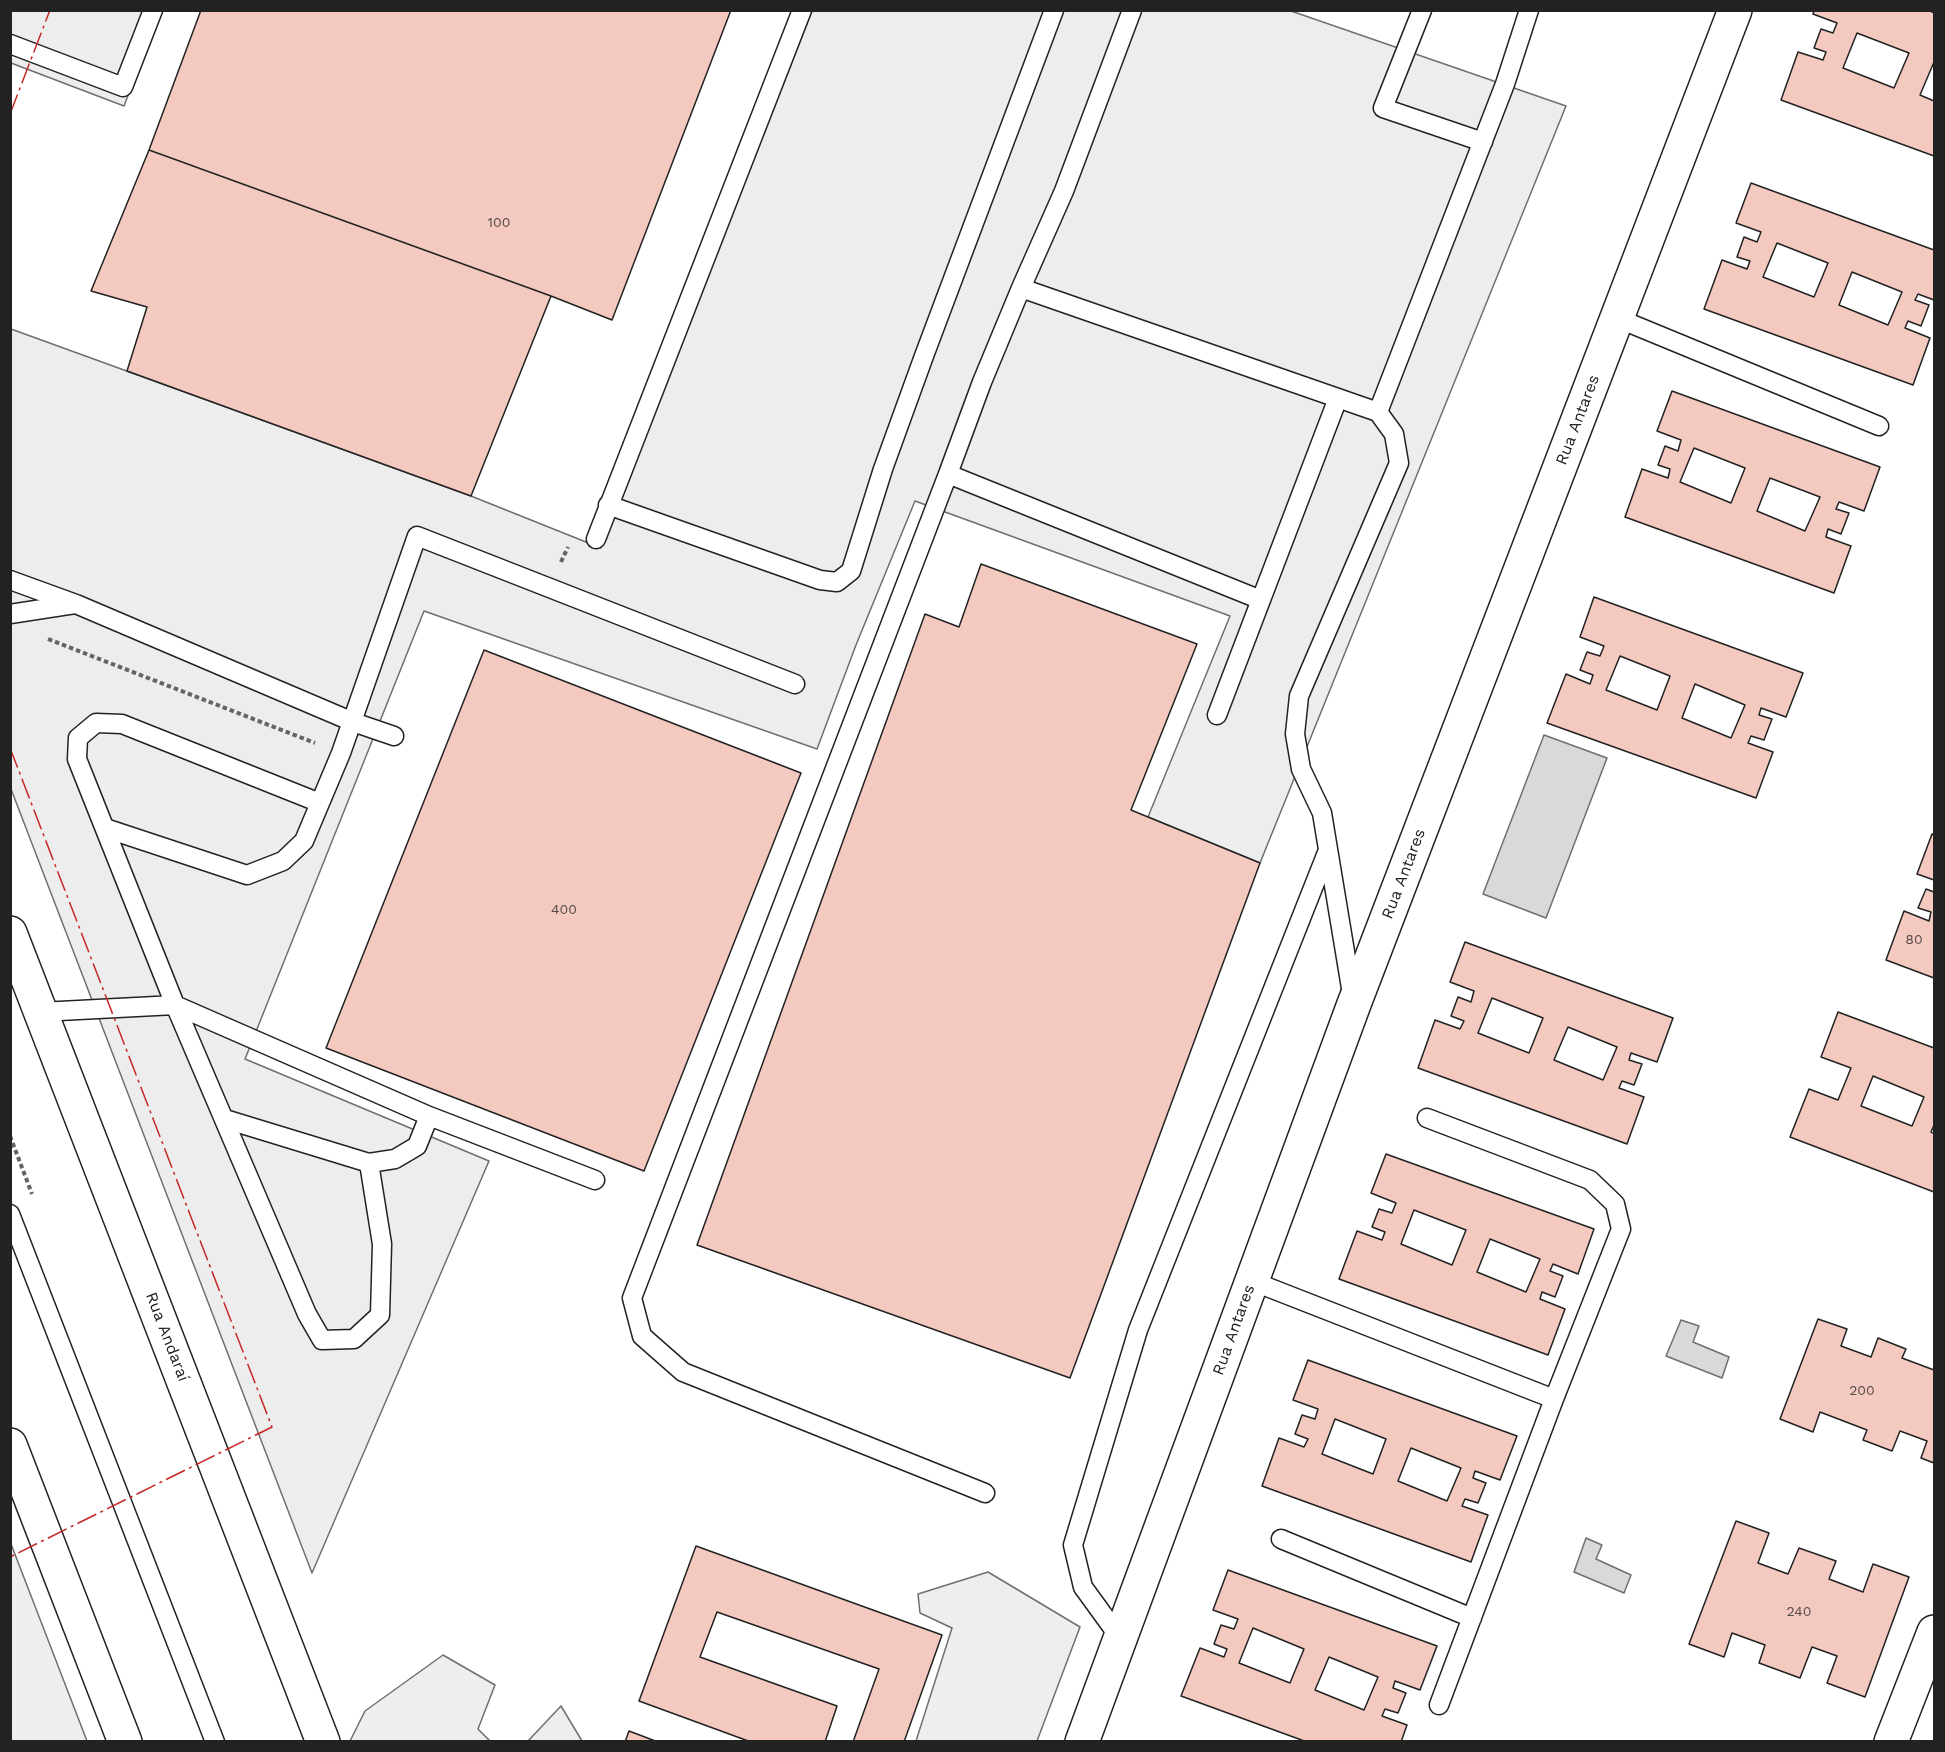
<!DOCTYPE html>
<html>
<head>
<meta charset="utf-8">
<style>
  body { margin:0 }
  #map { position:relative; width:1945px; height:1752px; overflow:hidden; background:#fff; font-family:"Work Sans",sans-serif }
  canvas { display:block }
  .frame { position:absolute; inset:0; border:12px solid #222; pointer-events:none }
</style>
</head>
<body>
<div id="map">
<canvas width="1945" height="1752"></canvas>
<div class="frame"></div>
</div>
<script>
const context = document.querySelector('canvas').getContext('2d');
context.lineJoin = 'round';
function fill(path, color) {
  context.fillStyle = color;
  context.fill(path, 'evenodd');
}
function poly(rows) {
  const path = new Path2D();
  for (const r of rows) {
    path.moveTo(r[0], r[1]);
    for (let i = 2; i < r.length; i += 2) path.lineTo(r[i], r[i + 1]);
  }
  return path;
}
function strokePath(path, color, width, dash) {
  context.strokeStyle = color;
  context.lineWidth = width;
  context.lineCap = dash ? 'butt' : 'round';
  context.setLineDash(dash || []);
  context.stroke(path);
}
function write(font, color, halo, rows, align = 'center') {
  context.font = font + ' "Work Sans",sans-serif';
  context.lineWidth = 4.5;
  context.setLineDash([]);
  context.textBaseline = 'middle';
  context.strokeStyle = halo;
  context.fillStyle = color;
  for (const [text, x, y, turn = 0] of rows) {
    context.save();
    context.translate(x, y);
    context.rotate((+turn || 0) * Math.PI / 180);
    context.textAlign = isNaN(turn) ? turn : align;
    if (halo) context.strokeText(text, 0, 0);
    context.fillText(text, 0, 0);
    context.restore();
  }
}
const green = poly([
  [11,1544,87,1741,11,1741,11,1544],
  [988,1572,1080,1627,1037,1741,916,1741,952,1628,920,1613,918,1594,988,1572],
  [443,1655,495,1685,478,1729,490,1741,350,1741,365,1711,443,1655],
  [561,1706,582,1741,528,1741,561,1706]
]);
fill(green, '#eee');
strokePath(green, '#6f6f6f', 1.5);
const parking = poly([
  [10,11,160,11,124,106,11,63,10,11],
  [812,11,1291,11,1566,106,1260,863,1148,817,1230,616,915,501,856,645,817,749,424,611,245,1059,489,1161,312,1573,11,789,11,329,471,496,601,548,812,11]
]);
fill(parking, '#ededed');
strokePath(parking, '#6f6f6f', 1.5);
const water = poly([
  [1544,735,1607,758,1546,918,1483,894,1544,735],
  [1681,1320,1699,1326,1693,1342,1729,1357,1722,1378,1666,1356,1681,1320],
  [1586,1538,1602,1545,1596,1559,1631,1575,1624,1593,1574,1572,1586,1538]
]);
fill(water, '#d9d9d9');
strokePath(water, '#6f6f6f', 1.5);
const building = poly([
  [201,10,731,10,612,320,551,296,149,150,201,10],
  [1814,10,1928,10,1934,13,1934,62,1920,95,1934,101,1934,156,1781,100,1798,52,1823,60,1826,52,1814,48,1821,29,1833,33,1837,23,1813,14,1814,10],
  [1857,33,1909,53,1894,88,1843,68,1857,33],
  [149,150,551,296,471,496,127,371,147,307,91,291,149,150],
  [1751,183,1934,250,1934,300,1918,294,1915,300,1929,305,1921,326,1908,321,1905,328,1930,338,1913,385,1704,309,1722,260,1747,269,1750,261,1737,257,1744,237,1757,242,1761,232,1736,223,1751,183],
  [1777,243,1828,263,1814,297,1763,277,1777,243],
  [1852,272,1902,292,1888,325,1839,305,1852,272],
  [1672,391,1880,467,1864,511,1839,502,1836,509,1849,513,1841,534,1828,529,1826,537,1851,546,1834,593,1625,517,1642,469,1668,478,1670,469,1658,465,1665,446,1678,451,1681,440,1657,431,1672,391],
  [1694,448,1745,468,1731,503,1680,482,1694,448],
  [1770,478,1820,497,1805,531,1757,511,1770,478],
  [981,564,1197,644,1131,810,1260,863,1070,1378,697,1245,925,614,959,627,981,564],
  [1594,597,1803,673,1786,717,1761,708,1759,715,1772,719,1764,740,1751,736,1748,743,1773,752,1756,798,1547,723,1566,674,1590,684,1593,675,1580,670,1587,652,1600,656,1604,646,1580,637,1594,597],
  [1620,656,1670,676,1657,710,1606,690,1620,656],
  [1695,684,1745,705,1731,738,1682,718,1695,684],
  [484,650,801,773,644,1171,326,1048,484,650],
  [1932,834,1934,835,1934,880,1917,874,1932,834],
  [1926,889,1934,892,1934,978,1886,960,1904,911,1929,921,1931,912,1918,908,1926,889],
  [1465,942,1673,1018,1657,1062,1631,1053,1629,1060,1642,1064,1634,1085,1622,1081,1619,1088,1644,1097,1627,1144,1418,1068,1435,1020,1460,1029,1464,1021,1451,1016,1458,997,1471,1002,1474,991,1450,982,1465,942],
  [1492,998,1543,1018,1529,1053,1478,1033,1492,998],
  [1568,1027,1617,1047,1603,1080,1554,1060,1568,1027],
  [1838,1012,1934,1048,1934,1125,1931,1132,1934,1134,1934,1192,1790,1137,1809,1089,1838,1100,1851,1068,1821,1057,1838,1012],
  [1873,1076,1924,1097,1912,1126,1861,1106,1873,1076],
  [1386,1154,1594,1229,1578,1274,1553,1264,1550,1271,1563,1276,1555,1297,1542,1292,1540,1299,1565,1309,1548,1355,1339,1279,1357,1231,1382,1240,1385,1232,1372,1227,1379,1209,1392,1213,1396,1203,1371,1193,1386,1154],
  [1414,1210,1466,1230,1452,1265,1401,1244,1414,1210],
  [1490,1239,1540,1259,1526,1292,1477,1272,1490,1239],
  [1818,1319,1847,1329,1841,1346,1871,1357,1878,1338,1906,1349,1902,1358,1934,1370,1934,1463,1921,1458,1927,1441,1900,1431,1892,1451,1863,1440,1867,1430,1820,1412,1813,1432,1780,1419,1818,1319],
  [1308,1360,1517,1436,1500,1480,1475,1471,1473,1478,1486,1483,1478,1503,1465,1499,1462,1506,1488,1515,1471,1562,1262,1486,1279,1438,1304,1447,1308,1439,1295,1434,1302,1415,1315,1419,1318,1409,1293,1400,1308,1360],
  [1335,1419,1386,1439,1373,1474,1322,1454,1335,1419],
  [1411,1448,1461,1468,1447,1501,1398,1481,1411,1448],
  [1736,1521,1769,1533,1758,1563,1788,1574,1799,1548,1836,1561,1829,1579,1863,1592,1873,1564,1909,1577,1865,1697,1827,1683,1837,1656,1812,1647,1800,1678,1759,1663,1765,1645,1732,1633,1724,1657,1689,1644,1736,1521],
  [696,1546,942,1635,904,1742,853,1742,879,1669,717,1612,700,1657,837,1706,825,1742,751,1742,639,1701,696,1546],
  [1228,1570,1437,1646,1420,1690,1395,1681,1393,1688,1406,1693,1398,1713,1385,1709,1382,1716,1407,1725,1401,1742,1307,1742,1181,1696,1200,1648,1224,1657,1227,1649,1214,1644,1221,1625,1234,1629,1238,1619,1213,1610,1228,1570],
  [1253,1628,1304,1649,1290,1683,1239,1663,1253,1628],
  [1329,1657,1378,1677,1364,1710,1315,1690,1329,1657],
  [629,1731,658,1742,625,1742,629,1731]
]);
fill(building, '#f3c9c0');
strokePath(building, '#222', 1.5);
const lane = poly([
  [1132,10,1064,191,1021,288,982,382,948,474,1261,600],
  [1422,10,1383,108,1483,142],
  [10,44,123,87,153,10],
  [1021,288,1378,412,1394,434,1399,463,1299,696,1295,734,1301,769,1322,813,1352,994],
  [1617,318,1879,426],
  [1378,412,1505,84,1529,10],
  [948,474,632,1298,642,1336,683,1372,985,1493],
  [608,505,820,580,837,582,851,571,883,469,924,356,1054,10],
  [596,539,802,10],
  [10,580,76,604,353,722,394,736],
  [10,614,75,604],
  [1217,715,1338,398],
  [320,803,122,724,96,723,78,738,77,759,175,1005,307,1314,322,1340,354,1339,380,1315,382,1244,369,1163],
  [105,828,247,875,283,861,304,841,341,753,417,536,795,684],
  [40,1012,175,1005,429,1116,595,1180],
  [1427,1118,1590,1180,1615,1204,1621,1229,1554,1399,1439,1705],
  [225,1119,369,1163,395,1159,417,1146,429,1116],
  [10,1214,215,1742],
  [1252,1281,1554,1399],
  [1281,1539,1472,1618],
  [1120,1638,1083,1587,1073,1545,1138,1330,1328,850]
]);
const street = poly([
  [10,933,323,1742],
  [10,1445,125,1742],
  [1082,1742,1354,1004,1735,10],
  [1891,1742,1934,1632]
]);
strokePath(lane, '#222', 21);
strokePath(street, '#222', 36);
strokePath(poly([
  [561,562,568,547],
  [48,639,315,743],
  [10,1136,32,1194]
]), '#646464', 4, [4.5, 3]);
strokePath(lane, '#fff', 18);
strokePath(street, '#fff', 33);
strokePath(poly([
  [10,114,50,10],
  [10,748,272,1427,10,1557]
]), '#c62828', 1.5, [21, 4.5, 3, 4.5]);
write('14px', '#564c4a', null, [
  ["100",499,223],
  ["400",564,910],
  ["80",1914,940],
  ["200",1862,1391],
  ["240",1799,1612]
]);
write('16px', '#222', '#fff', [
  ["Rua Antares",1578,420,-69],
  ["Rua Antares",1404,874,-69],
  ["Rua Antares",1234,1330,-70],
  ["Rua Andaraí",167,1337,69]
]);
</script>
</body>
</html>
